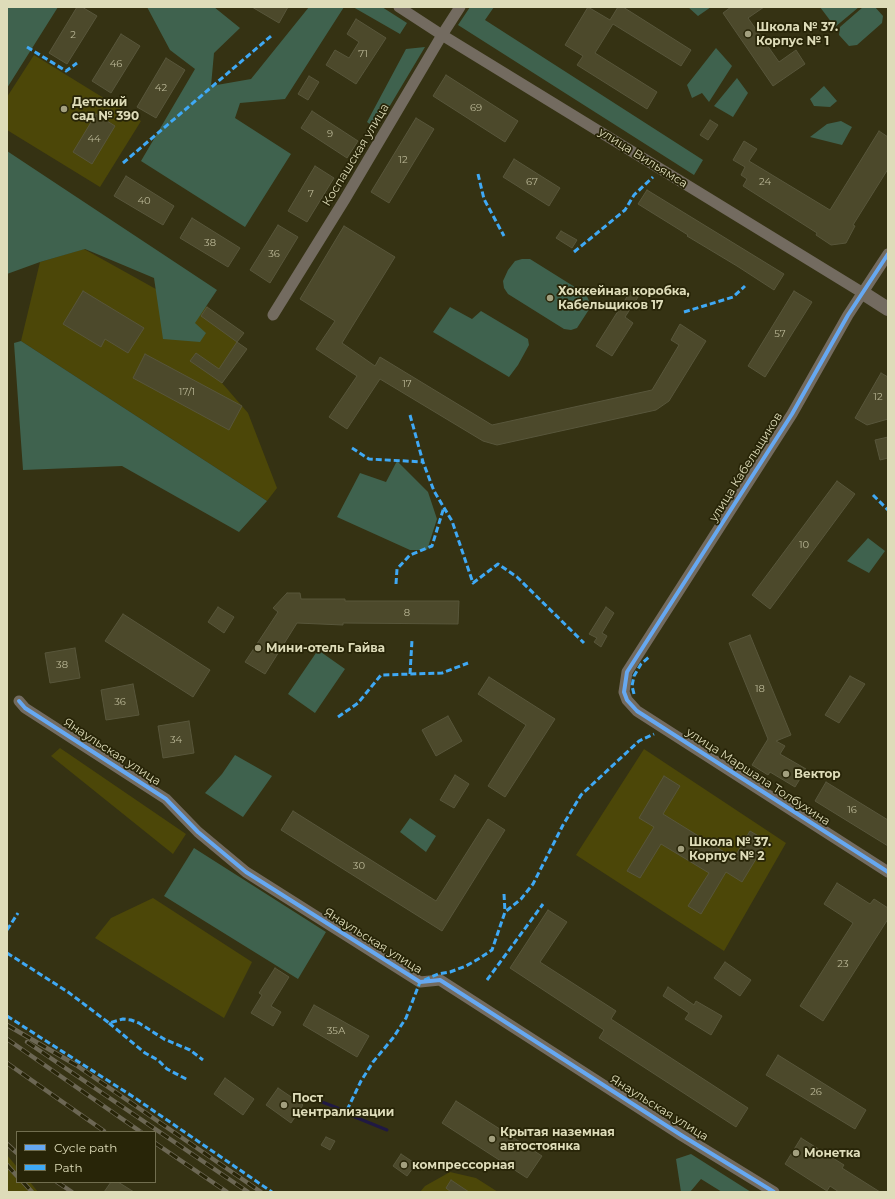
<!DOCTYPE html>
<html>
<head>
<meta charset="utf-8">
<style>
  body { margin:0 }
  #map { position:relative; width:895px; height:1199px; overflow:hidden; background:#353213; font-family:Montserrat,sans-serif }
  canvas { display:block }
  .frame { position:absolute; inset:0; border:8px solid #dedcb9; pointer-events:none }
  .legend { position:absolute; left:16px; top:1131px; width:140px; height:52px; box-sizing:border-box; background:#282508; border:1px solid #716e4f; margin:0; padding:5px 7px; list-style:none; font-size:12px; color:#dedcb9 }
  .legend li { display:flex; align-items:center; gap:8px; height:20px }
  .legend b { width:20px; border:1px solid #716e4f }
</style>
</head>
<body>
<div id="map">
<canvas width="895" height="1199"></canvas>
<div class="frame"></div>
<ul class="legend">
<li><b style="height:5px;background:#66a8f1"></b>Cycle path</li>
<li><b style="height:5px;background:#3fa9f5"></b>Path</li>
</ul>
</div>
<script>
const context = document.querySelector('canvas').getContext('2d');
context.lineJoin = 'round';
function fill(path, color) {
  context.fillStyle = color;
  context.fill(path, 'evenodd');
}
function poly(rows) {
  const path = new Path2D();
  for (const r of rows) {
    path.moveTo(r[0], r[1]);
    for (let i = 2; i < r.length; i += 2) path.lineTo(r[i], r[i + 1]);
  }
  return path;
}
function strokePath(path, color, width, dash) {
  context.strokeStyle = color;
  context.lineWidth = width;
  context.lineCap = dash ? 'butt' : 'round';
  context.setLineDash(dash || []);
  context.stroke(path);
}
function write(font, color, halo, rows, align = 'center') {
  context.font = font + ' Montserrat,sans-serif';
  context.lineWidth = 3.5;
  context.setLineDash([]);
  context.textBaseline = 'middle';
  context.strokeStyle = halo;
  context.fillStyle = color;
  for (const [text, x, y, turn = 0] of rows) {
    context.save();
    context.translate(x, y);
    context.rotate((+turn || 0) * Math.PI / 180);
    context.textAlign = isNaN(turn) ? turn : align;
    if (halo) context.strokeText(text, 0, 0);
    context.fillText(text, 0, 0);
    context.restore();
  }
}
fill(poly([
  [34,55,141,121,100,187,7,130,7,97],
  [84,249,163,293,207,307,244,333,237,342,247,349,222,383,248,413,277,488,267,501,21,341,40,262],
  [60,748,186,834,173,854,51,756],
  [644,749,786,843,724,951,576,855],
  [153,898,252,962,224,1018,95,938,111,918],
  [7,1155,17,1167,17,1182,30,1182,38,1192,7,1192],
  [450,1172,476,1178,498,1192,420,1192,425,1186]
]), '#4c4708');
fill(poly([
  [7,7,58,7,7,88],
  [147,7,214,7,240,28,214,53,211,86,251,79,309,7,344,7,285,99,240,103,235,118,291,154,245,227,141,161,195,69,170,50],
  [353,7,382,7,407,23,400,34],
  [470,7,494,7,485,20,703,160,694,175,458,25],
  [688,7,711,7,698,16],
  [820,7,859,7,835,27],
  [863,7,875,7,883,16,882,23,857,45,849,46,839,35,840,27],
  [425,47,376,129,367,122,406,49],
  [716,48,732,66,709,102,702,93,692,98,687,85],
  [737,78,748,93,733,117,714,106],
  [824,86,837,101,830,107,814,106,810,99],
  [841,121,852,127,842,145,810,137,827,124],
  [7,151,217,290,195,323,206,333,200,342,163,339,154,278,85,249,40,262,7,274],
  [522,259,530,259,586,294,589,301,590,308,577,328,571,330,564,329,508,294,504,288,503,281,508,270,515,261],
  [450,307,472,319,481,311,528,339,529,345,518,365,509,377,433,332],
  [21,341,267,501,239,532,122,466,23,470,14,343],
  [397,461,428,492,437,519,427,550,410,550,337,517,360,473,386,482],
  [868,538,885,551,869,573,847,561],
  [318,650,345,669,315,713,288,694],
  [235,755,272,776,243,817,205,793,222,774],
  [410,818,436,836,426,852,400,832],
  [194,848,326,932,298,979,164,896],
  [691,1154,751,1192,722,1192,701,1179,690,1192,681,1192,676,1159]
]), '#3f624e');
strokePath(poly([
  [322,1102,343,1110,350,1115,387,1130]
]), '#201943', 3);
const building = poly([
  [77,7,82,7,97,16,67,64,49,53,77,7],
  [252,7,288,7,279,23,252,7],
  [588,7,610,20,618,7,623,7,691,50,681,66,613,24,595,53,657,92,647,109,577,65,583,56,565,45,588,7],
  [731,7,764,7,748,18,779,62,796,50,805,64,773,86,723,13,731,7],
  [356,19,386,38,356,84,326,65,335,50,349,58,359,42,347,34,356,19],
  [121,34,140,46,111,93,92,81,121,34],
  [166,58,185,70,156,118,137,107,166,58],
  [446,75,518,121,505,142,433,96,446,75],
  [309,76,319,82,308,100,298,94,309,76],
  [312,111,358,141,347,158,301,128,312,111],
  [96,114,115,126,92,164,73,152,96,114],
  [416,118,434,129,389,203,371,192,416,118],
  [710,120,718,125,708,140,700,135,710,120],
  [879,131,888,137,888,169,853,225,855,226,846,243,831,245,816,235,817,233,743,186,747,179,741,175,745,167,733,160,744,141,757,149,749,161,830,210,879,131],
  [514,159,560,188,549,206,503,177,514,159],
  [315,166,334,178,307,222,288,211,315,166],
  [126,176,174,206,163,225,114,196,126,176],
  [647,190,784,274,774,290,737,266,687,236,688,235,638,204,647,190],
  [192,218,240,248,228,267,180,238,192,218],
  [278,225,298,237,270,283,250,270,278,225],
  [344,226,395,257,342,343,375,366,380,357,492,425,652,390,679,345,671,340,680,324,706,341,669,401,656,410,497,445,483,441,380,379,347,429,329,417,357,376,316,349,335,321,300,299,344,226],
  [561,231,577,240,572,248,556,238,561,231],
  [83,291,144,328,128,353,105,339,101,347,63,324,83,291],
  [794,291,812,302,765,377,748,366,794,291],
  [630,292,638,297,625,317,633,323,612,356,596,346,630,292],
  [207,307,244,333,237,342,201,316,207,307],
  [237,342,247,349,222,383,190,361,196,353,219,369,237,342],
  [145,354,242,406,229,430,133,378,145,354],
  [881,373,888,377,888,419,867,425,855,418,881,373],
  [888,437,888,458,880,460,875,440,888,437],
  [837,481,855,494,770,609,752,595,837,481],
  [287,593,300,593,301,599,345,599,345,601,459,601,458,624,343,623,343,625,297,623,265,674,245,662,278,612,273,608,287,593],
  [218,607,234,617,224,633,208,622,218,607],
  [606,607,614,613,602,633,607,636,601,647,594,642,597,638,589,634,606,607],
  [123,614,210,670,193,697,105,641,123,614],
  [750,635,791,735,776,741,785,746,780,754,806,769,795,787,770,772,768,775,752,765,768,739,729,643,750,635],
  [75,648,80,678,50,683,45,653,75,648],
  [850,676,865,684,839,723,825,715,850,676],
  [489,677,555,719,505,797,488,786,526,725,478,694,489,677],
  [133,684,139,715,106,720,101,690,133,684],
  [448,716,462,741,436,756,422,730,448,716],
  [189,721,194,753,163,758,158,726,189,721],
  [455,775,469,784,454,808,440,800,455,775],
  [664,776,680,786,663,814,734,858,750,831,767,841,742,882,726,872,701,914,688,906,709,873,661,844,640,878,627,871,654,827,639,818,664,776],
  [826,782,888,820,888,846,815,801,826,782],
  [293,811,436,901,488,819,505,830,442,931,281,830,293,811],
  [837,883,870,904,874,899,888,908,888,919,823,1021,800,1006,853,923,824,904,837,883],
  [548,910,567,922,540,962,616,1011,611,1019,748,1108,736,1127,599,1038,604,1030,510,968,548,910],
  [725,962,751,980,740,996,714,978,725,962],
  [275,968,289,977,271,1006,281,1012,273,1026,251,1013,262,995,259,993,275,968],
  [668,987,694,1005,696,1001,722,1016,711,1035,685,1019,689,1013,663,996,668,987],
  [314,1005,369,1036,357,1057,303,1025,314,1005],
  [778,1055,866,1110,855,1129,766,1075,778,1055],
  [225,1078,254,1099,243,1115,214,1094,225,1078],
  [278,1088,303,1105,291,1123,266,1105,278,1088],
  [456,1101,542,1156,527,1178,442,1123,456,1101],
  [326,1137,335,1141,330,1150,321,1145,326,1137],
  [801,1138,844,1165,842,1168,880,1192,839,1192,830,1186,827,1191,785,1164,801,1138],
  [401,1154,416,1164,407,1176,393,1166,401,1154],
  [451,1180,469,1192,451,1192,446,1188,451,1180],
  [111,1182,118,1182,134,1192,104,1192,111,1182]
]);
fill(building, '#4c492b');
strokePath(building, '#58563b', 1);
strokePath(poly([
  [399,7,442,35,863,293],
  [888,254,848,315,792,414,627,672,624,692,627,700,637,711,888,872],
  [273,315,345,199,442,35,460,7],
  [19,701,25,708,166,799,198,832,246,872,420,982,440,980,681,1135,774,1192]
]), '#736b60', 11);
strokePath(poly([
  [863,293,888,309]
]), '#736b60', 14);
const rail = poly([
  [7,1025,76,1065,261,1192],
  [7,1039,141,1132],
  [27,1042,248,1192],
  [7,1063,104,1131],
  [155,1143,227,1192],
  [7,1144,17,1153],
  [7,1165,17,1176],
  [23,1182,32,1192],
  [57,1182,72,1192]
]);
strokePath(rail, '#6c6754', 4.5);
strokePath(rail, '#282508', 3, [9]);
strokePath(poly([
  [27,47,66,71,77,63],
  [123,163,271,36],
  [478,174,484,199,504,236],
  [574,252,625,210,634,195,653,177],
  [684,312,733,297,745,286],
  [410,415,423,462,434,491,452,521,473,583,498,564,517,577,584,643],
  [352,448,369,459,423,462],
  [873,495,888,510],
  [396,584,397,569,410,555,432,546,444,507],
  [410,674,412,640],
  [634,694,632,686,634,676,641,664,649,657],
  [338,717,358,703,381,675,442,673,468,663],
  [504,894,505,912],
  [7,930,18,913],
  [7,953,68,992,109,1023,123,1019,131,1020,139,1023,164,1039,190,1050,203,1060],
  [487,980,543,904],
  [7,1016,132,1096,272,1192],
  [109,1023,145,1053,158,1060,167,1069,188,1080],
  [347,1110,361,1081,373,1062,393,1038,406,1018,420,982,438,974,450,972,466,966,480,958,492,950,505,912,521,899,533,884,563,825,581,795,639,741,654,734]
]), '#3fa9f5', 3, [6, 3]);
strokePath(poly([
  [888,254,848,315,792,414,627,672,624,692,627,700,637,711,888,872],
  [19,701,25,708,166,799,198,832,246,872,420,982,440,980,681,1135,774,1192]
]), '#66a8f1', 4);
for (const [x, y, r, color] of [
  [748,34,4,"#a3a07f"],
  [64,109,4,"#a3a07f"],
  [550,298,4,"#a3a07f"],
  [258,648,4,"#a3a07f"],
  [786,774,4,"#a3a07f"],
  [681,849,4,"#a3a07f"],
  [284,1105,4,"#a3a07f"],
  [492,1139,4,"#a3a07f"],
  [796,1153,4,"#a3a07f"],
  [404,1165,4,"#a3a07f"]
]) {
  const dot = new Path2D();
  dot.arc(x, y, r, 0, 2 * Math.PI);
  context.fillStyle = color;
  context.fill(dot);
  strokePath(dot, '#282508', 1.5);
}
write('10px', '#bab796', null, [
  ["2",73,35],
  ["71",363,54],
  ["46",116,64],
  ["42",161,88],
  ["69",476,108],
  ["9",330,134],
  ["44",94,139],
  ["12",403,160],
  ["67",532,182],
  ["24",765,182],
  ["7",311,194],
  ["40",144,201],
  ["38",210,243],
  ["36",274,254],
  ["57",780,334],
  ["17",407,384],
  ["17/1",187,392],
  ["12",878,397],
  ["10",804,545],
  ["8",407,613],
  ["38",62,665],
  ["18",760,689],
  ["36",120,702],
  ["34",176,740],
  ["16",852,810],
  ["30",359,866],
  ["23",843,964],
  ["35А",336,1031],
  ["26",816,1092]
]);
write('bold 12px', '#dedcb9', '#282508', [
  ["Школа № 37.",756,27],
  ["Корпус № 1",756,41],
  ["Детский",72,102],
  ["сад № 390",72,116],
  ["Хоккейная коробка,",558,291],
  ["Кабельщиков 17",558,305],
  ["Мини-отель Гайва",266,648],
  ["Вектор",794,774],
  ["Школа № 37.",689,842],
  ["Корпус № 2",689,856],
  ["Пост",292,1098],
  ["централизации",292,1112],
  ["Крытая наземная",500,1132],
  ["автостоянка",500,1146],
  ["Монетка",804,1153],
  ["компрессорная",412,1165]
], 'left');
write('12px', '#dedcb9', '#282508', [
  ["Коспашская улица",356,155,-59],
  ["улица Вильямса",643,158,32],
  ["улица Кабельщиков",746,467,-58],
  ["Янаульская улица",112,752,33],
  ["улица Маршала Толбухина",758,777,33],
  ["Янаульская улица",373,941,32],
  ["Янаульская улица",659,1108,32]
]);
</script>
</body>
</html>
